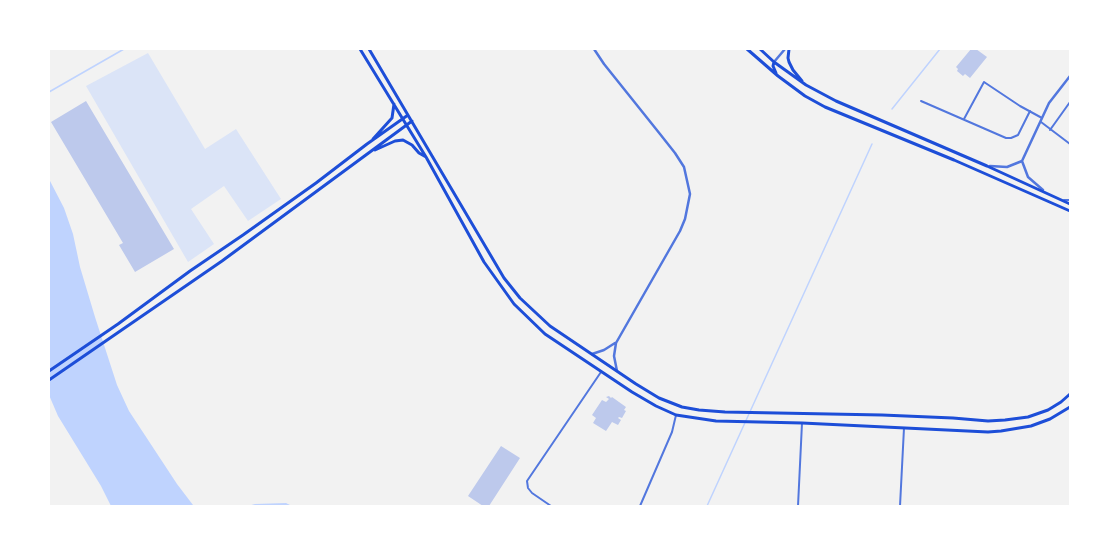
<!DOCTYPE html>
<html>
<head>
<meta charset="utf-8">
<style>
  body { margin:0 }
  #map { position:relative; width:1119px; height:555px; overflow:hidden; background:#f2f2f2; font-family:"PT Sans Narrow",sans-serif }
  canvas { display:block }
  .frame { position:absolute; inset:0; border:50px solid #fff; pointer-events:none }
</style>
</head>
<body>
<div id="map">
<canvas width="1119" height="555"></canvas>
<div class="frame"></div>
</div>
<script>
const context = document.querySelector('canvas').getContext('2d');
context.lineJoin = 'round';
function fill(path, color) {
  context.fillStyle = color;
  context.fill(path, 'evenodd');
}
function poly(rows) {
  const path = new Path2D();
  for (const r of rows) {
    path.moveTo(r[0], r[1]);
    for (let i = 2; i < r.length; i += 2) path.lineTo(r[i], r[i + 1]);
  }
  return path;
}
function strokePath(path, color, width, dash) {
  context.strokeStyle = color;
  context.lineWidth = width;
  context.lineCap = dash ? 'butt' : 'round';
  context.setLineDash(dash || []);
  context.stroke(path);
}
fill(poly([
  [148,53,205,149,236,129,281,199,248,221,224,186,191,209,214,244,188,262,86,86]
]), '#dbe4f7');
fill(poly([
  [49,179,64,208,73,234,80,267,95,317,117,385,129,411,177,484,193,505,196,506,111,506,101,486,58,416,49,395],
  [286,503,292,506,248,506,255,504]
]), '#bfd3fe');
strokePath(poly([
  [49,92,124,49],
  [892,109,940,49],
  [707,506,872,144]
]), '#bfd3fe', 1.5);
fill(poly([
  [971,49,976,49,987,57,970,78,965,74,963,76,957,71,958,69,956,67],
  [86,101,174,249,135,272,119,245,123,243,51,122],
  [609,396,611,398,612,397,626,407,624,410,626,411,622,418,619,417,618,418,621,420,618,425,612,422,606,431,593,423,596,418,592,415,602,400,606,402,609,399,606,397],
  [501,446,520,458,489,506,483,506,468,496]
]), '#bdc9ec');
strokePath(poly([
  [921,101,1006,138,1011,138,1018,135,1030,111],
  [964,119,984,82,1020,106,1042,118],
  [1041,122,1070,144],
  [1050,130,1070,102],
  [1064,200,1070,200],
  [551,506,532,493,528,488,527,481,601,372],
  [640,506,672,432,676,415],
  [798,506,802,423],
  [900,506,904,428]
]), '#5277de', 2);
strokePath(poly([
  [594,49,604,64,660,134,675,153,684,167,690,194,685,219,680,231,616,343,614,356,617,371],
  [774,62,785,49],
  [1022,161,1049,103,1070,76],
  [1022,161,1028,177,1043,190],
  [990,166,1007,167,1022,161],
  [592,354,604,350,615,343]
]), '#5277de', 2.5);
strokePath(poly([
  [360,49,426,157,484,262,514,304,545,334,632,392,656,406,676,415,716,421,802,423,988,432,1001,431,1031,426,1050,419,1070,407],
  [369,49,504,278,520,298,550,326,636,384,659,398,682,407,699,410,725,412,882,415,953,418,988,421,1005,420,1028,417,1048,410,1061,402,1070,394],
  [373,139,392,118,394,104],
  [375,150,395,141,403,140,412,145,419,153,426,157],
  [49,371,118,324,190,271,243,235,316,183,367,144,408,115],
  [49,380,222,261,412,121]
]), '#1d4ed8', 3);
strokePath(poly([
  [747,49,778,76,805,96,825,107,954,160,1070,211],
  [760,49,774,62,806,85,836,101,987,166,1070,204],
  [789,49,788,58,789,62,793,70,802,81],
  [774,62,773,66,776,73]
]), '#1d4ed8', 3);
</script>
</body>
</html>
